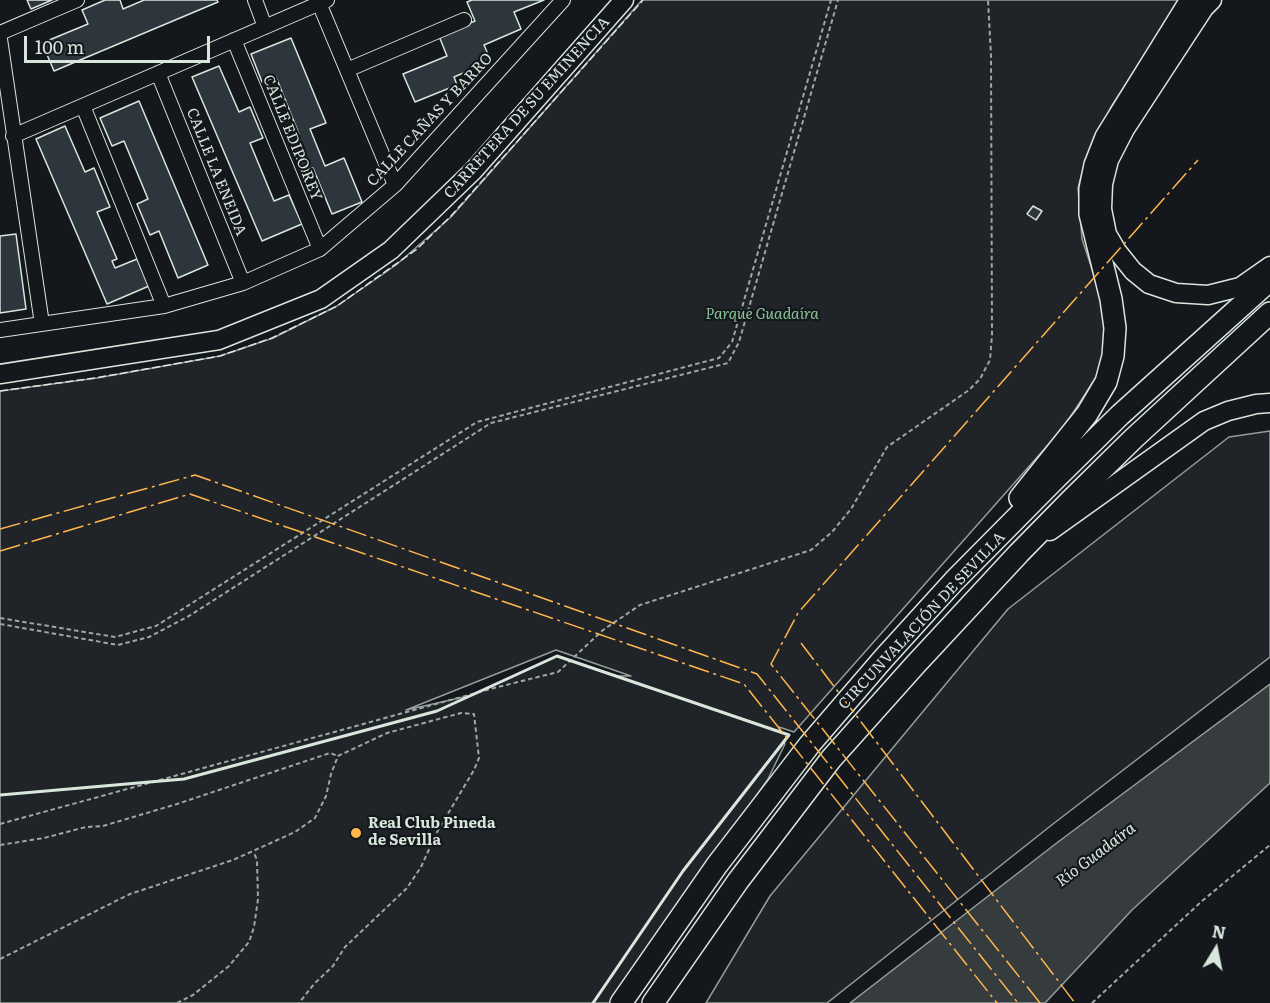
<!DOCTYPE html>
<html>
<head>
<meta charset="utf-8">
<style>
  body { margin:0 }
  #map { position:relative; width:1270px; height:1003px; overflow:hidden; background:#14181c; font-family:Literata,serif }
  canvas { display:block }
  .north { position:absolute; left:1186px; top:919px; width:60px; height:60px; -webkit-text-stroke:4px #14181c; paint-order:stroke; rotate:10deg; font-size:16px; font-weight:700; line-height:24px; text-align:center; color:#d8e6dc }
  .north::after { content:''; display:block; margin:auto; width:21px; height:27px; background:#d8e6dc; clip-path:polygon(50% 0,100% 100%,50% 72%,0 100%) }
  .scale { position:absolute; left:24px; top:36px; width:186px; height:27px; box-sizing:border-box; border:3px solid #d8e6dc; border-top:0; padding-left:8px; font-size:18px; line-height:21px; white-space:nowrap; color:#d8e6dc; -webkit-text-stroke:4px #14181c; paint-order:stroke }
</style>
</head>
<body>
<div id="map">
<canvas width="1270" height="1003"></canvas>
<div class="north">N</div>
<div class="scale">100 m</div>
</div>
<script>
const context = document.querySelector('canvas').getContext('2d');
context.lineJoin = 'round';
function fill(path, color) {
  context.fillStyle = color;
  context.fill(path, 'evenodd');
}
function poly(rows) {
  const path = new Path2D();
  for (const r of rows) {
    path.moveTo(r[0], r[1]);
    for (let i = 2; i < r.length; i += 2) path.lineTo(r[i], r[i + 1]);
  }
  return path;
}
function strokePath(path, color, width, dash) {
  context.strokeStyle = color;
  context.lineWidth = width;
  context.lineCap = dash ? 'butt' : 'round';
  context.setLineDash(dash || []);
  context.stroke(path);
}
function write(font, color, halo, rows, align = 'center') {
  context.font = font + ' Literata,serif';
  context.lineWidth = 4.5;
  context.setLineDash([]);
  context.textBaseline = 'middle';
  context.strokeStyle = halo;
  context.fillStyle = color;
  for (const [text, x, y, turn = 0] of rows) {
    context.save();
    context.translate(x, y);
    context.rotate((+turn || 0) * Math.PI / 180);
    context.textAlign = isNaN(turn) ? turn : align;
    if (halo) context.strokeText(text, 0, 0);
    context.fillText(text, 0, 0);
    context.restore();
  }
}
const green = poly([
  [642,0,1180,0,1111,107,1086,158,1078,188,1082,239,1098,287,1107,331,1099,373,1063,428,794,732,779,727,780,732,789,735,784,741,785,744,768,779,612,1003,0,1003,0,391,97,378,220,356,273,338,337,306,396,265,451,217,642,0],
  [556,650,631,676,615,676,557,656,473,695,406,710,556,650],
  [1270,431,1270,657,1053,824,827,1003,706,1003,770,896,1008,609,1229,437,1270,431]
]);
fill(green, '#202428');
strokePath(green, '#939e99', 1.5);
const water = poly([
  [1270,684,1270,783,1132,910,1045,1003,850,1003,1058,842,1270,684]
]);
fill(water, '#363b3e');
strokePath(water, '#939e99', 1.5);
const building = poly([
  [27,0,52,0,31,9,27,0],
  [105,0,120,0,123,9,144,0,217,0,218,2,54,71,42,43,88,24,82,10,105,0],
  [472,0,544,0,514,12,521,29,484,45,491,61,454,77,457,85,415,102,403,74,447,56,439,36,475,21,467,2,472,0],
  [291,38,326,123,310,129,325,166,344,158,362,202,332,214,313,168,302,172,289,138,299,134,276,77,262,82,251,54,291,38],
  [219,66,239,112,250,107,263,138,250,143,274,201,289,195,302,224,262,241,192,77,219,66],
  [139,101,208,265,178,278,159,231,150,235,137,204,148,199,124,141,112,146,100,118,139,101],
  [65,126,85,172,94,168,110,207,97,212,117,259,112,261,115,268,137,259,149,286,107,304,36,139,65,126],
  [1033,206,1042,211,1036,220,1027,214,1033,206],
  [16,234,26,309,0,313,0,236,16,234]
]);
fill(building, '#2c363c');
strokePath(building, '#d8e6dc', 1.5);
const minor = poly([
  [255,0,265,27],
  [319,3,395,185],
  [0,33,77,0],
  [0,39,42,324],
  [234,40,320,249],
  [347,70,464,20],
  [158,73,243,283],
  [83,106,164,306],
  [13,136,327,0],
  [0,330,164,306,243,283,320,249,395,185,563,0]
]);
const major = poly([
  [1212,0,1204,8,1125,129,1109,160,1103,184,1102,209,1107,234,1117,251,1133,271,1149,284,1176,293,1208,295,1240,287,1270,266],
  [0,374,219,340,321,299,391,250,473,171,624,0],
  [1050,531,1204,421,1228,411,1256,404,1270,403]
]);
const highway = poly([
  [1020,498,1087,414,1106,382,1113,356,1115,328,1111,299,1090,214,1090,189,1095,165,1106,137,1191,0],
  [621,1003,717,865,810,744,884,658,954,581,1056,478,1120,415,1270,280],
  [653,1003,738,881,831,759,915,665,1019,553,1071,500,1133,439,1270,313]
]);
strokePath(minor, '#d8e6dc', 16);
strokePath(major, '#d8e6dc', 21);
strokePath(highway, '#d8e6dc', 24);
strokePath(poly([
  [0,618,115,637,156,626,477,422,719,358,732,342,831,0],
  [0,624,118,645,149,637,189,616,491,423,728,363,739,342,838,0],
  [0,824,494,688,558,672,603,630,640,605,811,550,832,532,851,509,887,447,969,390,980,379,990,360,992,335,991,56,988,0],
  [0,845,44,838,86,827,103,826,177,804,330,753,338,756],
  [0,959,130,894,233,860,295,832,315,818,326,796,331,774,338,756,387,733,461,713,474,714,479,758,474,770,437,832,421,867,407,888,345,947,333,966,314,984,299,1003],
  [177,1003,193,995,229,966,249,942,254,927,258,899,257,860,254,853],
  [1092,1003,1202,901,1270,845]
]), '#9da8a2', 2, [4.5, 3]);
strokePath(minor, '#14181c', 14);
strokePath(major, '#14181c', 18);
strokePath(highway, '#14181c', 21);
strokePath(poly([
  [0,391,95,378,220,356,272,338,337,306,417,249,451,216,643,0]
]), '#d8e6dc', 1.5, [8, 3]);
strokePath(poly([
  [0,795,184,779,437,711,557,656,789,735,683,871,593,1003]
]), '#d8e6dc', 3);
strokePath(poly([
  [0,529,195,475,757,674,1018,1003],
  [0,551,190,494,744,684,997,1003],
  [801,643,1075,1003],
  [1040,1003,771,664,798,613,1198,160]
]), '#ffb74d', 1.5, [21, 4.5, 3, 4.5]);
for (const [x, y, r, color] of [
  [356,833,6,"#ffb74d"]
]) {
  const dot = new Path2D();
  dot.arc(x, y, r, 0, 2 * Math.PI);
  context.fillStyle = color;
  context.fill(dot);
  strokePath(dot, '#14181c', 2);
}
write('15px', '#d8e6dc', '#14181c', [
  ["CARRETERA DE SU EMINENCIA",527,108,-48],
  ["CALLE CAÑAS Y BARRO",430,120,-47],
  ["CALLE EDIPO REY",292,138,68],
  ["CALLE LA ENEIDA",216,172,68],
  ["CIRCUNVALACIÓN DE SEVILLA",922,621,-47]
]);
write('italic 15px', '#8ac095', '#14181c', [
  ["Parque Guadaíra",762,315]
]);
write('bold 15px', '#d8e6dc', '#14181c', [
  ["Real Club Pineda",368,824],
  ["de Sevilla",368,841]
], 'left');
write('italic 16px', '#d8e6dc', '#14181c', [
  ["Río Guadaíra",1096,855,-37]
]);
</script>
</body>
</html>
